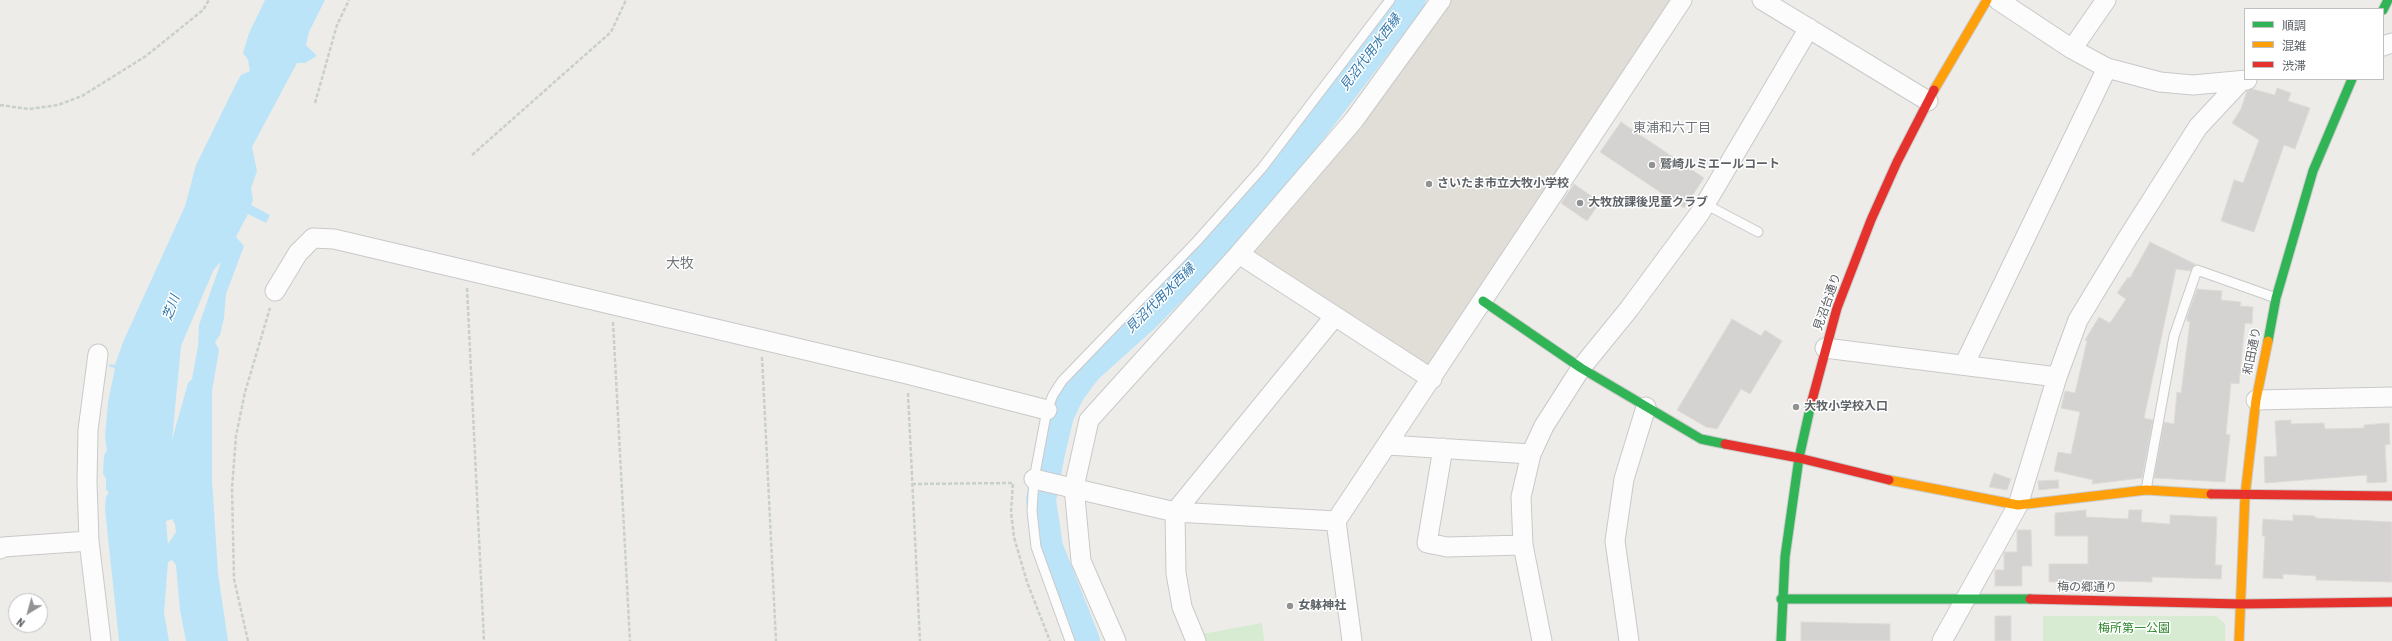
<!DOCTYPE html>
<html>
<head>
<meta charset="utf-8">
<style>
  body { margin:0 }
  #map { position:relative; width:2392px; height:641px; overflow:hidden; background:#eeece8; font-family:"Roboto Condensed","Noto Sans JP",sans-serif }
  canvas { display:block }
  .legend { position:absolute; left:2244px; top:8px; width:140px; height:72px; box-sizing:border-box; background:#fff; border:1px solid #bec0c2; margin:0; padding:5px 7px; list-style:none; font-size:12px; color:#5d6267 }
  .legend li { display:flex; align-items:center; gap:8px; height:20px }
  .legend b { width:20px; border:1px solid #bec0c2 }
  .north { position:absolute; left:8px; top:593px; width:40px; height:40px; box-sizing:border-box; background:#fff; border:1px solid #bec0c2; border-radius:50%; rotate:217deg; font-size:11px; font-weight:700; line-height:16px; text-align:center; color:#5d6267 }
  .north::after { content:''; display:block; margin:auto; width:14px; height:18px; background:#909294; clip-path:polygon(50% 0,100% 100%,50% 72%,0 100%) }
</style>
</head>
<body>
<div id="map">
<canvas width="2392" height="641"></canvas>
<ul class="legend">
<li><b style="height:5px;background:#30b455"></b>順調</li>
<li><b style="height:5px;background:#ff9f0a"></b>混雑</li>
<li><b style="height:5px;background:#e5322d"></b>渋滞</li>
</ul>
<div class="north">N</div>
</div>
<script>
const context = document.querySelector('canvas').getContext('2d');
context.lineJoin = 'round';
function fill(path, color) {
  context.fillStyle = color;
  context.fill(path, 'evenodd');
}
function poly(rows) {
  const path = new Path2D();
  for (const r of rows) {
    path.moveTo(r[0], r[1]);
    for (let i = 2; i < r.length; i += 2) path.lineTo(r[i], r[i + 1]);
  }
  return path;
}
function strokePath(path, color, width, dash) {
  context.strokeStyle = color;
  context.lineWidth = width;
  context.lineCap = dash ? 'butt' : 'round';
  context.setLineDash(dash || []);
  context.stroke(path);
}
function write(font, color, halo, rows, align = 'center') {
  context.font = font + ' "Roboto Condensed","Noto Sans JP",sans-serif';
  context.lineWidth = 3;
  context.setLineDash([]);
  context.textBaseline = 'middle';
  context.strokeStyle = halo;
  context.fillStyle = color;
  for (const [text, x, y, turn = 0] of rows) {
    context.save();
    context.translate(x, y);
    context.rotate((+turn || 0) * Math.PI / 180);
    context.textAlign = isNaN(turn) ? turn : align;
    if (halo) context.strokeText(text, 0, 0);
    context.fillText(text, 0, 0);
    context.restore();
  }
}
fill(poly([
  [1451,0,1675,0,1431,366,1424,367,1254,253,1253,247,1361,122]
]), '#e1ded8');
fill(poly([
  [2043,616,2216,616,2225,624,2225,641,2043,641],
  [1262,623,1264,641,1205,641,1202,634]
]), '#d6ebd1');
fill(poly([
  [265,0,325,0,309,32,306,45,317,56,305,63,297,63,252,147,257,171,251,188,253,200,251,205,270,215,266,223,248,214,236,237,244,246,226,294,224,318,220,335,215,342,219,350,212,391,212,480,218,573,228,641,186,641,180,610,176,565,172,560,168,562,164,613,169,641,119,641,105,509,106,497,109,492,106,490,106,478,103,474,104,455,107,451,105,437,108,402,115,368,109,366,109,364,115,365,123,342,185,206,196,165,236,84,241,75,250,71,248,60,243,53,249,33],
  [221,262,199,325,198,346,192,379,188,383,172,440,181,346,214,269],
  [172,519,175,524,176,532,168,544,166,521]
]), '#bce4f8');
strokePath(poly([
  [1085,641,1048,547,1041,500,1050,453,1059,415,1070,392,1087,369,1145,317,1209,253,1269,186,1411,0]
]), '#bce4f8', 30);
const building = poly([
  [2277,88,2291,93,2288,101,2310,108,2295,149,2284,145,2254,232,2221,221,2234,180,2243,183,2259,140,2232,123,2241,109,2247,91,2252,89,2275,95,2277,88],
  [1621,122,1704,178,1684,208,1600,152,1621,122],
  [1574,184,1600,202,1587,221,1561,203,1574,184],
  [2150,242,2195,264,2190,271,2176,269,2144,418,2153,420,2142,478,2092,484,2093,480,2054,471,2058,452,2071,454,2080,412,2061,408,2065,391,2075,393,2087,341,2085,340,2099,317,2110,323,2126,299,2117,293,2128,277,2130,278,2150,242],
  [2197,289,2222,291,2221,300,2241,302,2240,306,2253,307,2252,324,2245,323,2239,384,2231,383,2226,434,2230,435,2225,482,2154,478,2164,422,2174,424,2177,392,2181,393,2190,322,2187,321,2187,317,2197,289],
  [1732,319,1761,336,1765,330,1782,341,1750,394,1741,389,1717,429,1706,427,1677,410,1732,319],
  [2291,420,2291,424,2324,423,2325,429,2364,428,2364,425,2389,423,2390,444,2385,445,2387,482,2367,483,2367,475,2265,483,2264,457,2277,456,2275,421,2291,420],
  [1994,473,2011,479,2007,490,1989,487,1994,473],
  [2058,480,2059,488,2039,490,2038,481,2058,480],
  [2086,510,2086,517,2128,519,2129,510,2142,510,2141,522,2170,524,2170,515,2217,517,2215,565,2222,565,2221,579,2152,577,2152,582,2081,580,2081,582,2049,582,2049,564,2088,564,2088,536,2055,536,2055,513,2086,510],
  [2293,515,2315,516,2315,518,2392,522,2392,582,2316,580,2316,576,2283,574,2283,579,2263,578,2265,536,2262,536,2263,519,2293,521,2293,515],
  [2017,530,2031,530,2032,566,2022,566,2022,586,1995,586,1995,570,2004,570,2004,552,2017,552,2017,530],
  [1995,616,2011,616,2011,641,1995,641,1995,616],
  [1801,622,1890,624,1890,641,1801,641,1801,622]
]);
fill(building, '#d5d3d1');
strokePath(building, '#dedbd7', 1);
const lane = poly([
  [1705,204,1758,232],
  [2146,490,2174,336,2197,270,2276,298],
  [1070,641,1036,547,1032,511,1034,479,1047,410,1053,395,1062,381,1197,241,1262,168,1390,0]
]);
const street = poly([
  [1762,0,1928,101],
  [1998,0,2072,49,2107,68,2160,82,2193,85,2247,80],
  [2383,46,2392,43],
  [2072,49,2106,0],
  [1239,254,1432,379],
  [275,291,298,253,313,238,334,239,907,374,1047,410],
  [1825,348,2057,377],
  [98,354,88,430,87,482,89,541,101,641],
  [1964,365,2107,68],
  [2256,400,2392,397],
  [1388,445,1531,454],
  [1443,448,1427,543,1447,547,1523,545],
  [1034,479,1175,512,1336,521],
  [0,549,3,547,89,541],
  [1116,641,1081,561,1074,487,1089,420,1239,254,1354,120,1441,0],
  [1196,641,1182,607,1176,573,1175,512,1335,316],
  [1352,641,1336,521,1682,0],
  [1542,641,1523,545,1521,497,1531,454,1544,426,1581,368,1629,309,1700,213,1809,28],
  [1629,641,1615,541,1624,479,1646,407],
  [1942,641,2018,505,2057,377,2078,320,2127,239,2198,127,2240,82]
]);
const fast = poly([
  [2383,10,2388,0],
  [1483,301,1581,368,1701,439,1725,444],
  [2268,341,2276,298,2313,171,2352,79],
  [1781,599,2030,599],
  [1781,641,1785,557,1799,458,1811,404]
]);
const slow = poly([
  [1934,90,1987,0],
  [1889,480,2018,505,2146,490,2211,494],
  [2239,641,2245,496,2256,400,2268,341]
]);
const jam = poly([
  [1811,404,1837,308,1871,220,1897,162,1934,90],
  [1725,444,1799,458,1889,480],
  [2211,494,2392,496],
  [2030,599,2241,604,2392,602]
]);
strokePath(lane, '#c9c9c9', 11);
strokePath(street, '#c9c9c9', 21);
strokePath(fast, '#cacbcb', 11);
strokePath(slow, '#cacbcb', 11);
strokePath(jam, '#cacbcb', 11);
strokePath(poly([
  [315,103,337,25,349,0],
  [0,105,29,109,58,105,82,96,146,56,203,10,209,0],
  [472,155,611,32,626,0],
  [467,288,484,641],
  [613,322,630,641],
  [762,357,776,641],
  [908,393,920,641],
  [912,484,1013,483,1011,512,1014,537,1027,582,1050,641],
  [248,641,234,579,232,488,236,436,245,392,270,308]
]), '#c9cfcb', 2.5, [4, 2]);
strokePath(lane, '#fcfcfc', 9);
strokePath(street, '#fcfcfc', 19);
strokePath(fast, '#30b455', 9);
strokePath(slow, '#ff9f0a', 9);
strokePath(jam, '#e5322d', 9);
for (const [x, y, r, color] of [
  [1652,165,4,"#909294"],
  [1429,184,4,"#909294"],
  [1580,203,4,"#909294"],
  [1796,407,4,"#909294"],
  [1290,606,4,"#909294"]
]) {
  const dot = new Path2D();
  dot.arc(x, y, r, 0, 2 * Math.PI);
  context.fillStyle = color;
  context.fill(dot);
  strokePath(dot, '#fff', 1.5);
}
write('bold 12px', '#5d6267', '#fff', [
  ["鷲崎ルミエールコート",1660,165],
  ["さいたま市立大牧小学校",1437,184],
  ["大牧放課後児童クラブ",1588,203],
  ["大牧小学校入口",1804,407],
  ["女躰神社",1298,606]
], 'left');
write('12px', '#5d6267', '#fff', [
  ["見沼台通り",1828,302,-71],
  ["和田通り",2253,351,-79],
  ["梅の郷通り",2087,588,1]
]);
write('12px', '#2f872c', '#fff', [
  ["梅所第一公園",2134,629]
]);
write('italic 13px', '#3377ab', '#fff', [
  ["見沼代用水西縁",1371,53,-53],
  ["見沼代用水西縁",1161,299,-45],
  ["芝川",172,308,-70]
]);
write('13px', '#6e757a', '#fff', [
  ["東浦和六丁目",1672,129]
]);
write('14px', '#6e757a', '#fff', [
  ["大牧",680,264]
]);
</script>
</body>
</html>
